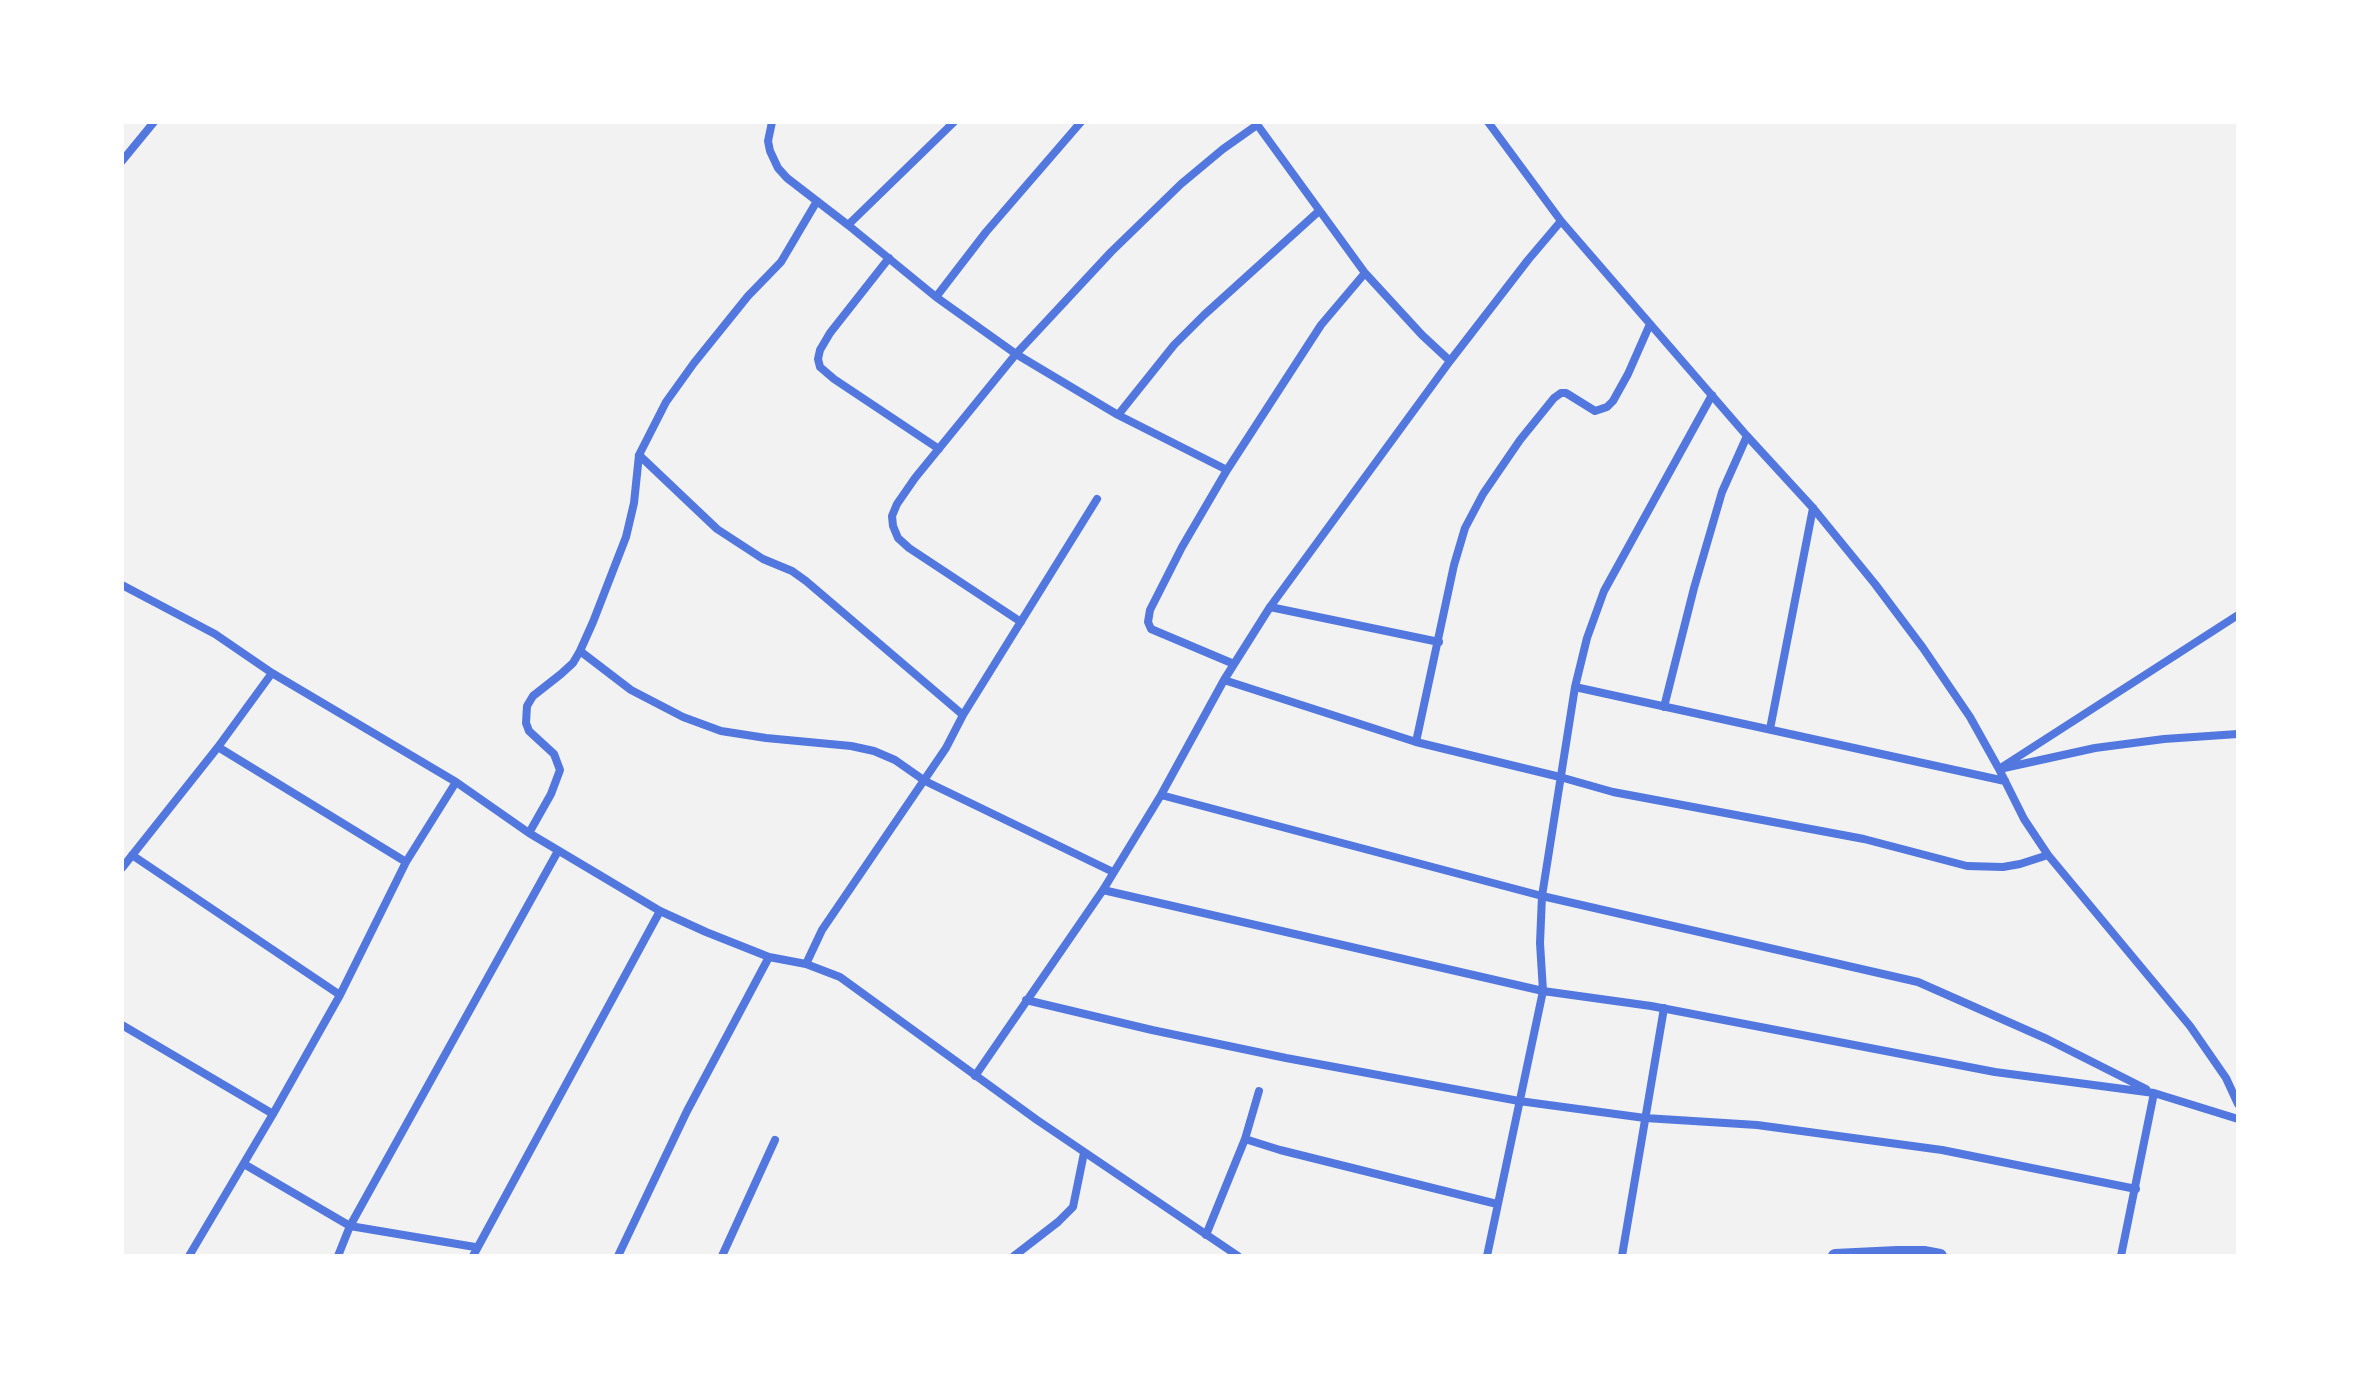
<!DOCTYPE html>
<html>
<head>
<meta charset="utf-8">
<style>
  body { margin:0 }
  #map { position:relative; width:2360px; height:1378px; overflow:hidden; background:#f2f2f2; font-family:Lato,sans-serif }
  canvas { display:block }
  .frame { position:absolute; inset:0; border:124px solid #fff; pointer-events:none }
</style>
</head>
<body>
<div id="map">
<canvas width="2360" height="1378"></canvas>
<div class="frame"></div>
</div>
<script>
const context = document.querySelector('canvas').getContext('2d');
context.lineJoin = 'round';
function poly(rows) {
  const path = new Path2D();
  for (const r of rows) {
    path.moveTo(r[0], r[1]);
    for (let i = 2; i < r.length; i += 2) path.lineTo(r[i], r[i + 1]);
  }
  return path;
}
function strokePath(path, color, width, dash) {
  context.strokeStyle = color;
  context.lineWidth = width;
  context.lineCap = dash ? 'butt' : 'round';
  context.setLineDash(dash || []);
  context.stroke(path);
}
strokePath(poly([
  [772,122,768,141,770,151,778,168,787,178,848,225],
  [954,122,848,225,936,297,986,232,1081,122],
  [1488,122,1561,221,1747,436,1813,508,1875,584,1923,648,1970,717,1999,769,2024,819,2048,855,2190,1026,2226,1078,2238,1104],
  [122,161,154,122],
  [817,201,781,262,748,296,694,363,666,402,639,455,634,503,626,537,593,622,580,651,631,690,683,717,721,731,766,738,851,746,874,751,895,760,925,781,1113,872],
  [889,258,830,333,820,350,818,359,820,367,834,379,939,449],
  [1365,273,1422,335,1450,361],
  [936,297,1016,354,1118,415,1227,470],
  [1118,415,1174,345,1204,315,1319,211],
  [639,455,717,529,763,559,792,571,806,581,963,715],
  [122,585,215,634,272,673],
  [1270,607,1439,642],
  [1021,622,909,548,898,538,893,526,892,516,897,504,915,478,1016,354,1111,252,1181,184,1223,149,1257,125],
  [1234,664,1151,629,1148,622,1150,610,1182,547,1227,470,1321,325,1365,273,1256,123],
  [1224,680,1416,742,1560,777,1613,792,1864,839,1967,866,2003,867,2020,864,2048,855],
  [1575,687,2005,781],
  [1664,707,1694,588,1722,492,1747,436],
  [1770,729,1813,508],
  [1416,742,1454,565,1465,528,1483,494,1520,440,1554,398,1561,393,1566,393,1595,411,1607,407,1613,401,1628,374,1650,324],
  [218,747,406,862],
  [2004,768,2095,748,2164,739,2238,734],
  [1999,769,2238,615],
  [1161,795,1542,896,1918,982,2047,1039,2146,1089],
  [529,833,551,794,560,770,554,754,529,731,526,723,527,706,533,696,561,674,573,663,580,651],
  [132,855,340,995],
  [122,868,218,747,272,673,456,782,529,833,660,911,706,932,769,957,806,964,840,977,1037,1120,1238,1256],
  [1103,890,1543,991,1651,1006,1995,1072,2154,1093],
  [806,964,822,930,946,748,963,715,1097,499],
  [1026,1000,1152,1030,1286,1058,1519,1101,1645,1118,1757,1125,1942,1150,2136,1189],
  [122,1025,273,1114,189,1256],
  [975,1076,1103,890,1161,795,1224,680,1270,607,1450,361,1528,260,1561,221],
  [273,1114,340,995,406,862,456,782],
  [1245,1139,1259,1091],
  [244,1164,350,1226,475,1247],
  [1206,1235,1245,1139,1280,1150,1497,1204],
  [338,1256,350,1226,558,851],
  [473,1256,660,911],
  [618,1256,687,1111,769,957],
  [722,1256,775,1140],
  [1014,1256,1058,1222,1073,1207,1084,1153],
  [1487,1256,1543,991,1540,943,1542,896,1575,687,1587,638,1604,591,1712,395],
  [1622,1256,1664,1008],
  [2121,1256,2154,1093,2238,1119]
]), '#5277de', 8);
strokePath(poly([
  [1835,1256,1897,1253,1924,1253,1940,1256]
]), '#5277de', 14);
</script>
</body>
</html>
